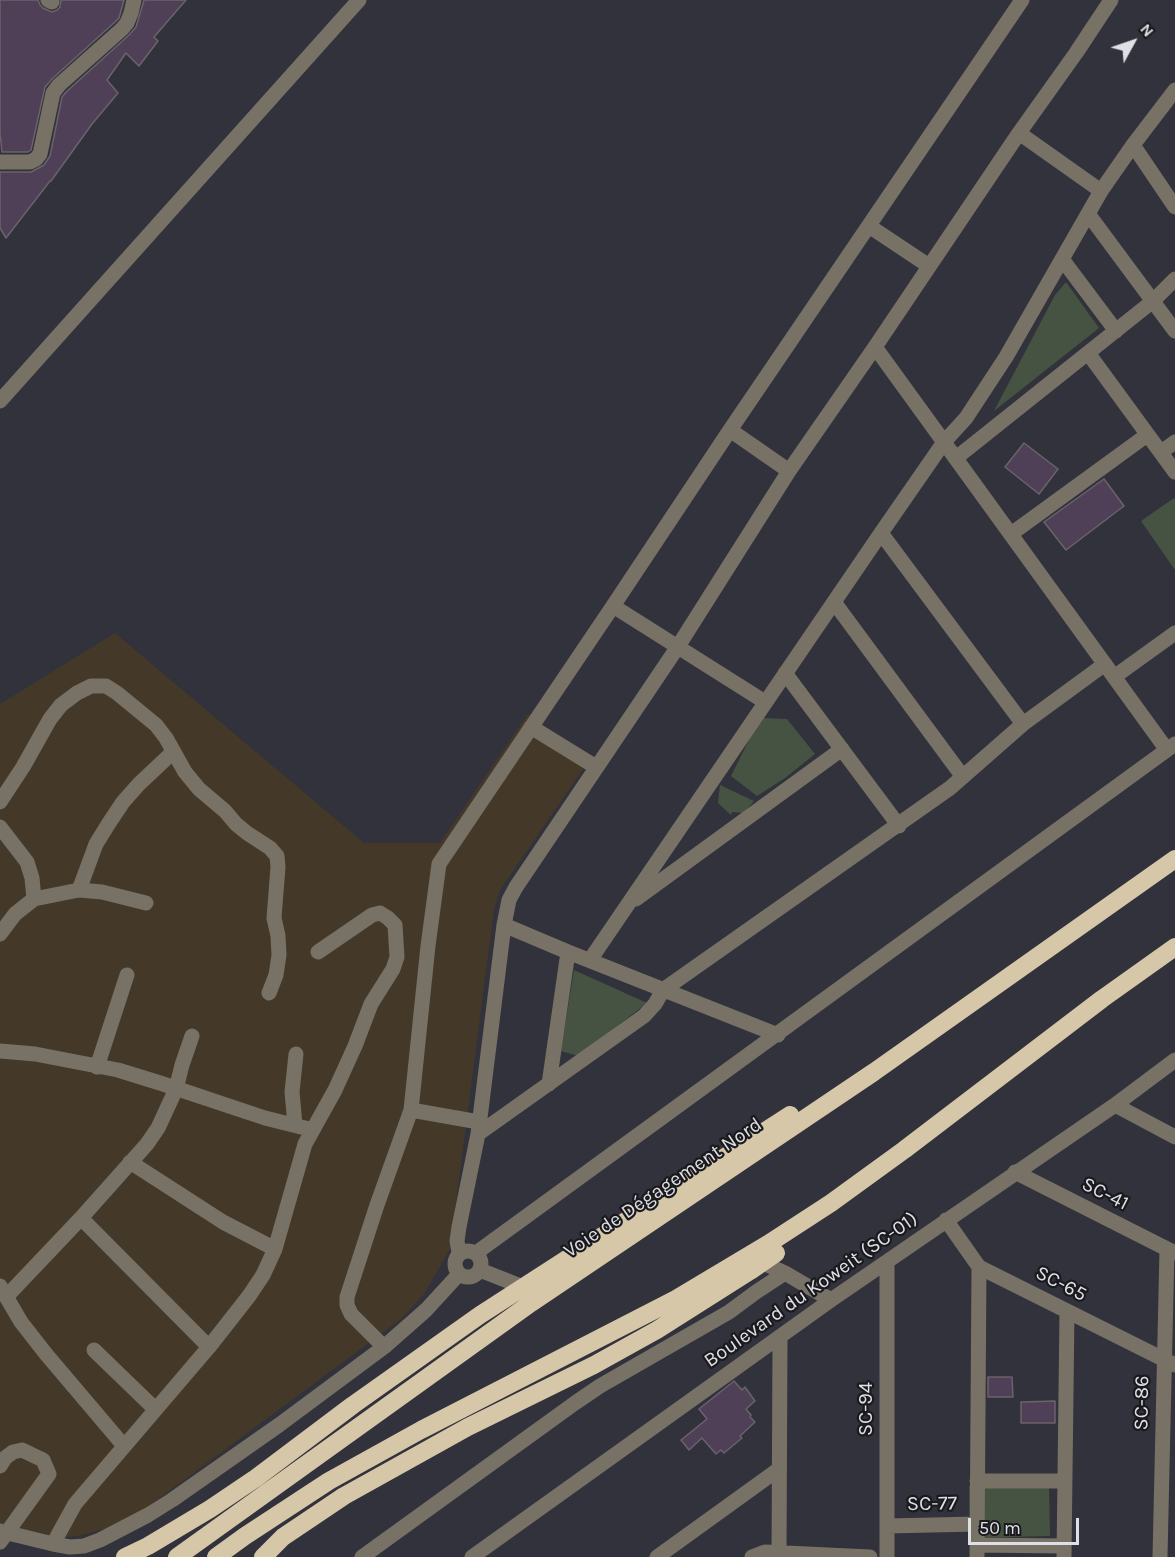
<!DOCTYPE html>
<html>
<head>
<meta charset="utf-8">
<style>
  body { margin:0 }
  #map { position:relative; width:1175px; height:1557px; overflow:hidden; background:#31323b; font-family:Karla,sans-serif }
  canvas { display:block }
  .north { position:absolute; left:1103px; top:12px; width:60px; height:60px; -webkit-text-stroke:4px #1a1a1e; paint-order:stroke; rotate:50deg; font-size:16px; font-weight:700; line-height:24px; text-align:center; color:#dfe0e5 }
  .north::after { content:''; display:block; margin:auto; width:21px; height:27px; background:#dfe0e5; clip-path:polygon(50% 0,100% 100%,50% 72%,0 100%) }
  .scale { position:absolute; left:968px; top:1518px; width:111px; height:27px; box-sizing:border-box; border:3px solid #dfe0e5; border-top:0; padding-left:8px; font-size:18px; line-height:21px; white-space:nowrap; color:#dfe0e5; -webkit-text-stroke:4px #1a1a1e; paint-order:stroke }
</style>
</head>
<body>
<div id="map">
<canvas width="1175" height="1557"></canvas>
<div class="north">N</div>
<div class="scale">50 m</div>
</div>
<script>
const context = document.querySelector('canvas').getContext('2d');
context.lineJoin = 'round';
function fill(path, color) {
  context.fillStyle = color;
  context.fill(path, 'evenodd');
}
function poly(rows) {
  const path = new Path2D();
  for (const r of rows) {
    if (r.length === 3) {
      path.moveTo(r[0] + r[2], r[1]);
      path.arc(r[0], r[1], r[2], 0, 2 * Math.PI);
      continue;
    }
    path.moveTo(r[0], r[1]);
    for (let i = 2; i < r.length; i += 2) path.lineTo(r[i], r[i + 1]);
  }
  return path;
}
function strokePath(path, color, width, dash) {
  context.strokeStyle = color;
  context.lineWidth = width;
  context.lineCap = dash ? 'butt' : 'round';
  context.setLineDash(dash || []);
  context.stroke(path);
}
function write(font, color, halo, rows, align = 'center') {
  context.font = font + ' Karla,sans-serif';
  context.lineWidth = 4.5;
  context.setLineDash([]);
  context.textBaseline = 'middle';
  context.strokeStyle = halo;
  context.fillStyle = color;
  for (const [text, x, y, turn = 0] of rows) {
    context.save();
    context.translate(x, y);
    context.rotate((+turn || 0) * Math.PI / 180);
    context.textAlign = isNaN(turn) ? turn : align;
    if (halo) context.strokeText(text, 0, 0);
    context.fillText(text, 0, 0);
    context.restore();
  }
}
fill(poly([
  [115,633,364,843,440,843,528,714,590,759,500,890,494,909,450,1249,424,1294,401,1319,126,1523,78,1536,44,1539,0,1531,0,704]
]), '#443929');
fill(poly([
  [1066,282,1099,328,994,411,1055,295],
  [1174,498,1175,499,1175,570,1141,521],
  [764,718,787,719,815,754,785,778,757,796,731,776,751,736],
  [720,785,754,801,744,813,732,812,731,815,718,803],
  [574,970,647,1003,578,1056,561,1051],
  [1049,1485,1050,1536,970,1538,969,1486]
]), '#465343');
const building = poly([
  [0,0,38,0,40,5,43,8,52,12,57,10,60,7,61,0,124,0,119,18,115,22,53,78,45,87,31,150,28,152,2,152,0,133,0,0],
  [144,0,186,0,154,37,158,41,139,66,126,53,107,80,118,93,92,124,51,181,50,181,6,238,0,228,0,172,31,172,44,165,50,156,62,97,66,92,129,35,136,27,144,0],
  [1024,443,1058,469,1039,494,1005,467,1024,443],
  [1104,479,1124,506,1066,550,1044,522,1104,479],
  [988,1377,1012,1377,1013,1397,988,1397,988,1377],
  [734,1381,742,1390,745,1387,755,1401,746,1409,751,1415,750,1417,755,1422,740,1436,742,1438,724,1453,721,1450,716,1454,702,1438,689,1450,681,1440,707,1419,699,1409,734,1381],
  [1055,1401,1055,1423,1021,1423,1021,1402,1055,1401]
]);
fill(building, '#504057');
strokePath(building, '#69636b', 1.5);
strokePath(poly([
  [48,0,52,2],
  [1019,133,1101,191],
  [1133,145,1175,207],
  [0,162,30,162,36,159,40,154,53,93,59,85,122,29,127,23,131,13,134,0],
  [1089,215,1175,331],
  [869,226,929,266],
  [1062,259,1116,331],
  [875,347,1167,750],
  [1088,353,1175,472],
  [0,401,359,0],
  [730,430,789,471],
  [1161,452,1175,442],
  [956,458,1153,301,1175,279],
  [881,533,1023,724],
  [1011,534,1147,435],
  [834,602,963,777],
  [613,606,765,702],
  [785,673,899,826],
  [1114,677,1175,633],
  [531,727,596,767],
  [0,802,23,767,50,719,61,705,77,693,91,686,106,686,117,693,156,725,166,738,185,772,199,789,225,811,236,824,247,833,270,848,277,856,278,867,274,918,278,936,279,955,276,975,269,993],
  [0,827,27,862,32,878,34,899],
  [79,890,96,844,109,823,123,802,139,784,173,752],
  [636,899,842,749],
  [504,925,568,952,778,1035],
  [0,934,15,914,34,899,79,890,102,892,146,903],
  [590,960,881,533,944,442,966,418,1006,357,1101,191,1133,145,1175,90],
  [0,1051,35,1054,118,1070,160,1083,265,1118,313,1130],
  [97,1067,127,975],
  [549,1084,568,952],
  [1115,1105,1175,1137],
  [411,1110,479,1122],
  [295,1125,292,1092,296,1054],
  [478,1134,644,1016,655,1004,663,990,950,788,1023,724,1105,664],
  [130,1162,223,1222,275,1249],
  [1015,1172,1175,1253],
  [81,1218,209,1347],
  [946,1220,979,1267,1175,1365],
  [468,1264,13],
  [459,1253,457,1241,459,1227,478,1134,504,925,509,900,516,887,677,648,789,471,875,347,1019,133,1076,53,1111,0],
  [476,1253,1175,744],
  [761,1262,785,1273,831,1300],
  [887,1262,887,1557],
  [480,1270,523,1287],
  [0,1286,21,1322,46,1354,124,1446],
  [7,1296,81,1218,147,1144,158,1128,176,1089,182,1065,192,1036],
  [384,1347,351,1314,347,1305,347,1297,377,1205,411,1110,428,946,439,864,613,606,730,430,1022,0],
  [94,1350,155,1409],
  [0,1466,5,1458,13,1452,22,1450,43,1460,49,1474,0,1542],
  [977,1481,1065,1481],
  [887,1526,977,1524],
  [0,1531,53,1544,70,1547,84,1546,100,1540,148,1515,172,1500,279,1425,384,1347,426,1310,459,1274],
  [53,1544,75,1504,209,1347,249,1296,263,1275,275,1249,305,1144,335,1090,355,1046,371,1004,393,969,397,957,395,925,388,918,380,913,372,915,318,952],
  [977,1545,1064,1546],
  [362,1557,575,1403,600,1386,729,1312,756,1292,785,1273],
  [472,1557,831,1300,1115,1105,1175,1060],
  [657,1557,779,1469],
  [752,1557,765,1552,870,1557],
  [779,1557,780,1338],
  [977,1557,979,1267],
  [1064,1557,1067,1311],
  [1160,1557,1167,1249]
]), '#787165', 15);
strokePath(poly([
  [125,1557,148,1546,210,1509,256,1478,353,1405,480,1315,790,1115],
  [177,1557,531,1303,874,1072,1175,859],
  [216,1557,245,1536,329,1481,421,1430,676,1299,768,1244,831,1203,904,1150,1102,999,1175,947],
  [263,1557,283,1537,344,1496,468,1427,594,1365,657,1330,750,1271,776,1253]
]), '#d6c7a9', 18);
write('20px', '#dfe0e5', '#1a1a1e', [
  ["Voie de Dégagement Nord",663,1188,-34],
  ["SC-41",1105,1194,27],
  ["SC-65",1061,1284,27],
  ["Boulevard du Koweit (SC-01)",811,1290,-35],
  ["SC-86",1142,1403,-89],
  ["SC-94",866,1409,-90],
  ["SC-77",932,1504,-1]
]);
</script>
</body>
</html>
